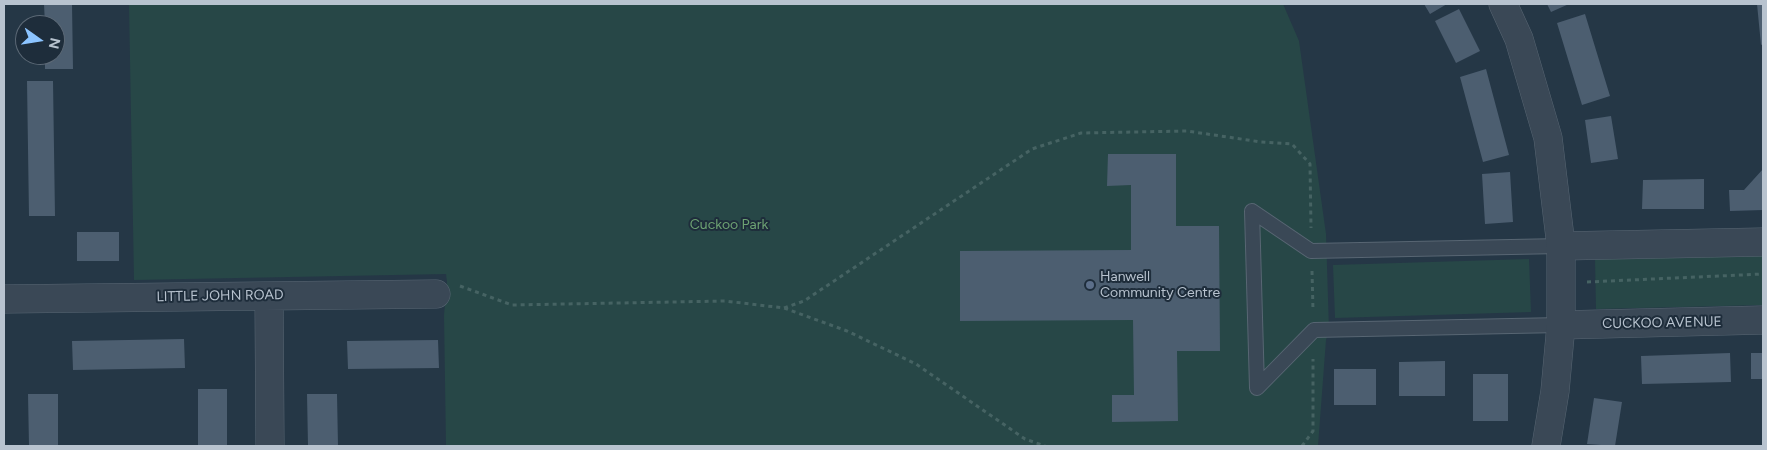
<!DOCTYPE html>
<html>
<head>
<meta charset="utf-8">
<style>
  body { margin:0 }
  #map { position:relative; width:1767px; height:450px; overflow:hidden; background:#253746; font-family:Figtree,sans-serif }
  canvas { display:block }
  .frame { position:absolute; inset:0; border:5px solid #b8c3cf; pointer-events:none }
  .north { position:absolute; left:15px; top:15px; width:50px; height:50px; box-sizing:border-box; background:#1e2d3b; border:1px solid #5c6976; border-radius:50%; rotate:103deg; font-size:14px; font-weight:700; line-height:20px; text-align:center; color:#b8c3cf }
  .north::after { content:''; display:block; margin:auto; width:18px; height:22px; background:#8cc4ff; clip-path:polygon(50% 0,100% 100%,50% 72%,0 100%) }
</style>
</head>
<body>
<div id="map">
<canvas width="1767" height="450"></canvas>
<div class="frame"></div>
<div class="north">N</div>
</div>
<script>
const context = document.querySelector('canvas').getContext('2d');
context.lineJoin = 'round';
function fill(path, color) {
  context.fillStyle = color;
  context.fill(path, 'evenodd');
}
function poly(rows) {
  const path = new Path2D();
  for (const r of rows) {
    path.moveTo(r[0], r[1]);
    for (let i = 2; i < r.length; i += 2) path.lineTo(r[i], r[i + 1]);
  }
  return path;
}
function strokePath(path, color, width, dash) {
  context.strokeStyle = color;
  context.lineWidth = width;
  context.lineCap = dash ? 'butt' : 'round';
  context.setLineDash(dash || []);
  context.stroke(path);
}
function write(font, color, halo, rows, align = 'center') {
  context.font = font + ' Figtree,sans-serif';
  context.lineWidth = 4;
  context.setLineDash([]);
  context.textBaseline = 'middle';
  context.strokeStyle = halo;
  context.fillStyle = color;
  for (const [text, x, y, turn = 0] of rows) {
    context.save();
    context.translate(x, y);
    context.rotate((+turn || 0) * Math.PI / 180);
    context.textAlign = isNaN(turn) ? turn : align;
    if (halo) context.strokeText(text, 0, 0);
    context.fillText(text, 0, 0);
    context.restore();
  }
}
fill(poly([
  [129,4,1283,4,1299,41,1326,234,1329,330,1326,340,1318,446,446,446,444,315,447,282,446,274,134,280],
  [1763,254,1763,305,1596,309,1595,258],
  [1529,259,1531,312,1335,318,1333,265]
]), '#274747');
fill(poly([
  [44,4,72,4,73,69,45,69,45,55,55,55,55,25,45,25],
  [1424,4,1447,4,1430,14],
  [1547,4,1569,4,1551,12],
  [1757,4,1763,4,1763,44,1761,45],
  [1459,9,1480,51,1456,63,1435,21],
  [1585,14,1610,96,1582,105,1557,23],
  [1486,69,1509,155,1483,162,1460,77],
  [27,81,53,81,55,216,29,216],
  [1611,116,1618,159,1591,163,1585,120],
  [1108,154,1176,154,1176,226,1219,226,1220,351,1177,351,1178,421,1112,422,1112,395,1134,395,1133,320,960,321,960,251,1131,250,1131,185,1107,186],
  [1763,169,1763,210,1730,211,1729,190,1744,190],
  [1510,172,1513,222,1485,224,1482,174],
  [1704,179,1704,209,1642,209,1643,180],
  [77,232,119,232,119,261,77,261],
  [184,339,185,368,73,370,72,341],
  [438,340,439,368,348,369,347,341],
  [1730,353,1731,382,1642,384,1641,356],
  [1751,353,1763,353,1763,379,1751,379],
  [1445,361,1445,396,1399,396,1399,362],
  [1334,369,1376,369,1376,405,1334,405],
  [1473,374,1508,374,1508,421,1473,421],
  [198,389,227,389,227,446,198,446],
  [28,394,58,394,58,446,29,446],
  [307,394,337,394,338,446,308,446],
  [1594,398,1622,402,1615,446,1587,444]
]), '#4c5e70');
const service = poly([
  [1561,325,1314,330,1257,388,1252,211,1311,251,1561,246]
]);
const minor = poly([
  [1503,4,1519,39,1548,138,1561,246,1561,325,1555,391,1546,446],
  [1561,246,1763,242],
  [269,296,270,446],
  [4,299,436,294],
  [1561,325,1763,320]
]);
strokePath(service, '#586673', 16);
strokePath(minor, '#586673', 29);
strokePath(poly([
  [1312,271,1313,310],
  [1587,282,1763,274],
  [460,286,512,305,725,301,784,308,847,331,916,364,1025,439,1045,446],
  [784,308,804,301,1032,149,1081,133,1187,131,1261,142,1292,144,1310,164,1311,228],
  [1302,446,1313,431,1313,359]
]), '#466363', 3, [4, 4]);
strokePath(service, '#3a4856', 14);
strokePath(minor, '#3a4856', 28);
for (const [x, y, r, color] of [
  [1090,285,5,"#5c6f8a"]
]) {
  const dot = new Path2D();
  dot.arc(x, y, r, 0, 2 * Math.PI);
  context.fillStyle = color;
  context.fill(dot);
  strokePath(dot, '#1e2d3b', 2);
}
write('14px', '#6da273', '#1e2d3b', [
  ["Cuckoo Park",729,225]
]);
write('14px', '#b8c3cf', '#1e2d3b', [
  ["Hanwell",1100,277],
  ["Community Centre",1100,293]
], 'left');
write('14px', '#b8c3cf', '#1e2d3b', [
  ["LITTLE JOHN ROAD",220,296,-1],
  ["CUCKOO AVENUE",1662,323,-1]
]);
</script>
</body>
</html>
